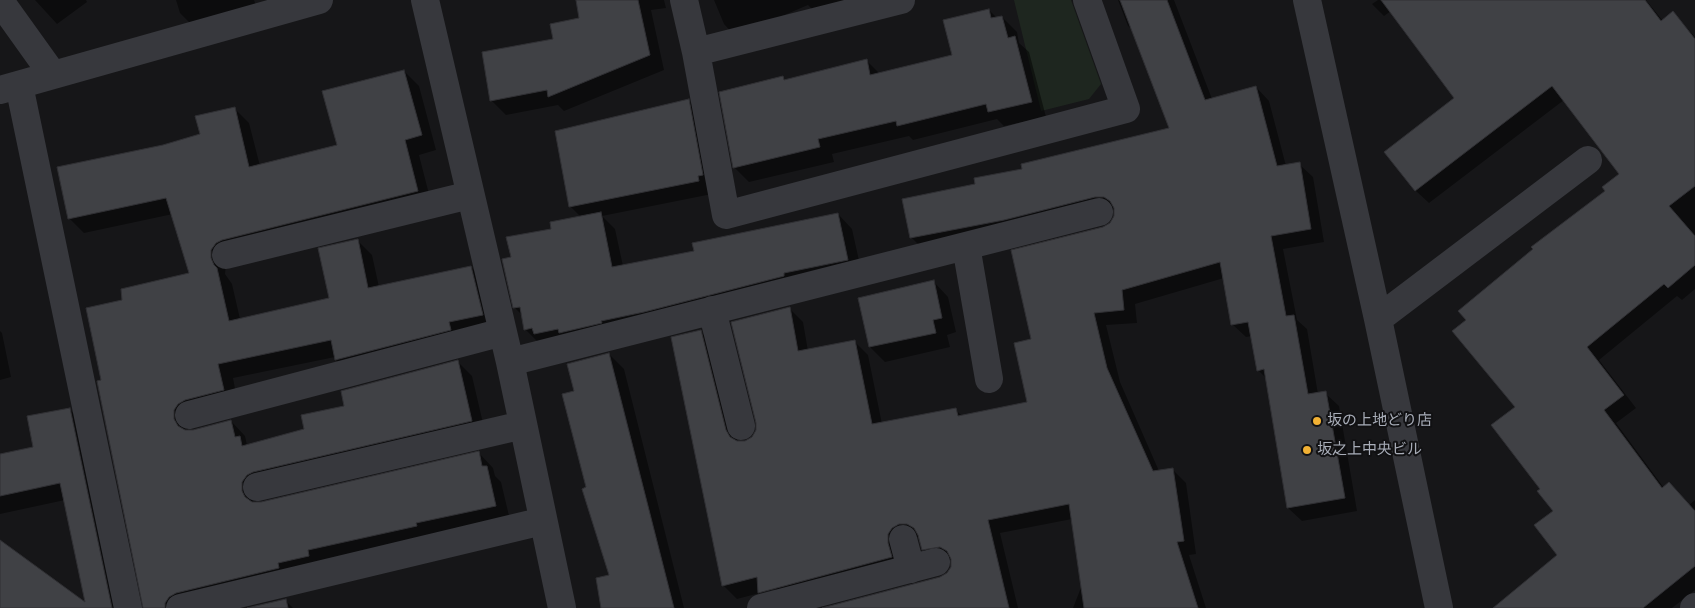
<!DOCTYPE html>
<html>
<head>
<meta charset="utf-8">
<style>
  body { margin:0 }
  canvas { display:block; background:#161618 }
</style>
</head>
<body>
<canvas width="1695" height="608"></canvas>
<script>
const context = document.querySelector('canvas').getContext('2d');
context.lineJoin = 'round';
function fill(path, color) {
  context.fillStyle = color;
  context.fill(path, 'evenodd');
}
function poly(rows) {
  const path = new Path2D();
  for (const r of rows) {
    path.moveTo(r[0], r[1]);
    for (let i = 2; i < r.length; i += 2) path.lineTo(r[i], r[i + 1]);
  }
  return path;
}
function strokePath(path, color, width, dash) {
  context.strokeStyle = color;
  context.lineWidth = width;
  context.lineCap = dash ? 'butt' : 'round';
  context.setLineDash(dash || []);
  context.stroke(path);
}
function write(font, color, halo, rows, align = 'center') {
  context.font = font + ' "Titillium Web","Noto Sans JP",sans-serif';
  context.lineWidth = 4;
  context.setLineDash([]);
  context.textBaseline = 'middle';
  context.strokeStyle = halo;
  context.fillStyle = color;
  for (const [text, x, y, turn = 0] of rows) {
    context.save();
    context.translate(x, y);
    context.rotate((+turn || 0) * Math.PI / 180);
    context.textAlign = isNaN(turn) ? turn : align;
    if (halo) context.strokeText(text, 0, 0);
    context.fillText(text, 0, 0);
    context.restore();
  }
}
fill(poly([
  [1014,0,1071,0,1101,84,1089,99,1041,111]
]), '#1e261f');
fill(poly([
  [35,0,86,0,87,2,57,24],
  [176,0,254,0,257,8,195,28,180,13],
  [577,0,664,0,666,8,651,10,664,70,564,111,558,105,506,115,491,100,554,40,581,19],
  [714,0,855,0,819,16,808,5,735,36,724,24],
  [1118,0,1174,0,1212,99,1256,87,1269,101,1286,166,1299,164,1313,177,1324,242,1283,249,1297,320,1307,329,1318,394,1325,393,1339,406,1357,511,1302,521,1288,508,1267,379,1258,370,1252,336,1246,337,1232,324,1224,278,1135,304,1137,323,1106,325,1120,382,1159,471,1173,470,1186,483,1196,554,1189,555,1206,608,1073,608,1082,585,1072,519,1000,533,1018,608,828,608,940,578,948,574,952,566,952,560,936,562,923,549,920,537,912,537,901,557,787,602,775,589,737,599,723,585,700,331,714,344,738,442,746,442,753,438,757,430,789,308,803,322,808,351,855,342,868,355,882,424,956,410,963,417,1029,403,1033,340,1104,228,1111,224,1115,216,1115,210,1109,210,924,250,911,237,976,185,1023,170,1170,129,1133,30,1128,26],
  [1378,0,1646,0,1663,21,1673,13,1695,37,1695,289,1682,300,1677,296,1599,360,1636,408,1616,423,1664,488,1689,505,1695,500,1695,590,1672,608,1505,608,1559,555,1554,512,1542,489,1517,407,1607,191,1620,174,1564,100,1429,203,1416,191,1386,152,1456,98,1391,11,1384,16,1372,4],
  [989,10,997,18,1002,17,1017,32,1019,43,1029,52,1046,117,1004,126,997,119,913,140,909,136,832,154,834,162,749,182,734,167,783,78,786,81,866,60,880,74,954,56],
  [404,71,419,86,436,150,419,155,432,206,226,265,225,274,232,284,240,319,330,299,357,240,372,255,379,287,471,267,486,282,497,330,351,374,336,360,335,357,233,378,238,404,188,426,188,431,231,421,245,436,247,445,305,430,346,407,457,361,472,376,486,436,257,497,256,503,479,453,493,468,495,476,501,482,510,520,190,608,144,608,102,381,124,301,191,274,173,214,84,233,69,218,164,146,201,135,234,108,249,123,260,166,338,145],
  [688,100,701,113,712,194,602,216,615,229,623,266,695,252,838,214,852,229,862,274,540,344,525,329,523,316,515,308,512,258,552,230,581,217,570,206],
  [934,282,948,297,956,332,947,335,950,347,885,362,870,347,859,298],
  [0,331,2,333,11,377,0,380],
  [609,354,624,369,684,608,603,608,611,576,588,488,575,392],
  [70,410,85,424,123,608,0,608,0,544,87,605,65,500,0,514,0,455,34,448],
  [285,600,293,608,252,608]
]), '#0007');
const building = poly([
  [576,0,638,0,650,55,548,97,547,90,490,101,482,52,553,39,550,24,579,18,576,0],
  [1120,0,1167,0,1205,100,1256,86,1277,166,1300,162,1311,229,1271,236,1286,316,1294,315,1308,394,1326,391,1345,498,1287,508,1264,369,1257,371,1248,322,1231,325,1220,262,1122,290,1124,310,1094,313,1107,368,1153,471,1173,468,1184,541,1177,542,1198,608,1084,608,1069,504,988,520,1009,608,822,608,940,577,947,573,951,567,951,559,947,551,940,547,922,550,918,535,914,528,907,524,899,524,892,528,888,534,888,543,892,557,758,593,757,577,722,586,671,337,701,330,726,430,730,437,737,441,745,441,752,437,756,430,756,423,731,322,790,307,798,351,855,340,872,424,956,408,958,416,1027,402,1014,343,1031,339,1011,250,1103,227,1110,223,1114,216,1114,208,1110,201,1104,197,1095,197,1004,220,910,238,902,199,975,184,974,178,1022,169,1021,164,1169,128,1120,0],
  [1381,0,1645,0,1661,21,1673,11,1695,39,1695,186,1669,206,1695,236,1695,265,1668,288,1664,284,1587,347,1624,395,1604,410,1662,488,1669,482,1695,511,1695,566,1643,608,1493,608,1557,555,1534,525,1553,511,1537,491,1540,489,1491,425,1515,407,1452,331,1466,320,1458,311,1533,249,1531,247,1605,191,1602,187,1619,174,1552,86,1415,191,1384,152,1454,98,1381,0],
  [989,9,991,18,1002,16,1008,38,1015,36,1032,102,988,112,986,104,897,126,896,121,818,139,820,147,733,168,719,92,783,76,784,80,867,59,870,75,952,55,943,20,989,9],
  [404,70,422,135,405,140,418,191,222,240,216,243,211,250,211,258,214,265,217,268,229,321,329,298,318,248,358,239,368,288,471,266,483,315,449,322,451,330,335,360,331,340,218,364,224,390,185,400,178,404,174,410,174,419,178,426,185,430,193,430,231,420,235,437,240,436,242,446,304,429,301,415,344,406,341,391,458,360,472,421,253,472,247,475,242,482,242,491,245,497,252,502,261,502,479,451,482,466,487,466,496,506,416,523,417,526,308,550,309,556,278,563,279,568,176,593,169,597,165,603,165,608,143,608,97,381,101,380,86,308,122,300,121,289,189,273,166,198,68,219,57,167,163,145,200,134,195,116,235,107,249,167,337,145,322,91,404,70],
  [689,99,703,175,698,176,699,181,569,207,555,131,689,99],
  [601,212,612,267,694,251,692,243,838,213,848,260,784,273,784,276,644,312,601,321,602,323,559,333,558,329,534,334,532,328,524,330,520,307,513,308,502,259,511,257,506,237,551,229,550,222,601,212],
  [934,280,942,318,933,320,936,333,869,347,858,298,934,280],
  [609,353,674,608,601,608,596,578,609,575,582,489,586,487,562,394,574,391,567,364,609,353],
  [70,408,112,608,0,608,0,540,85,602,60,483,0,496,0,454,33,447,27,416,70,408],
  [286,599,288,608,247,608,286,599]
]);
fill(building, '#404145');
strokePath(building, '#303034', 1);
strokePath(poly([
  [425,0,510,362,562,608],
  [684,0,696,52,726,215,1126,109,1087,0],
  [1307,0,1378,319,1439,608],
  [0,1,53,75],
  [696,52,901,0],
  [19,85,128,608],
  [0,90,319,0],
  [966,246,989,379],
  [226,255,470,195],
  [712,310,741,426],
  [1378,319,1588,160],
  [510,362,1099,212],
  [189,415,503,332],
  [257,487,523,425],
  [903,539,911,569],
  [180,608,543,521],
  [761,608,936,562],
  [1694,608,1695,607]
]), '#37383d', 28);
for (const [x, y, r, color] of [
  [1317,421,5,"#f2b134"],
  [1307,450,5,"#f2b134"]
]) {
  const dot = new Path2D();
  dot.arc(x, y, r, 0, 2 * Math.PI);
  context.fillStyle = color;
  context.fill(dot);
  strokePath(dot, '#111113', 2);
}
write('15px', '#a8adb8', '#111113', [
  ["坂の上地どり店",1327,421],
  ["坂之上中央ビル",1317,450]
], 'left');
</script>
</body>
</html>
